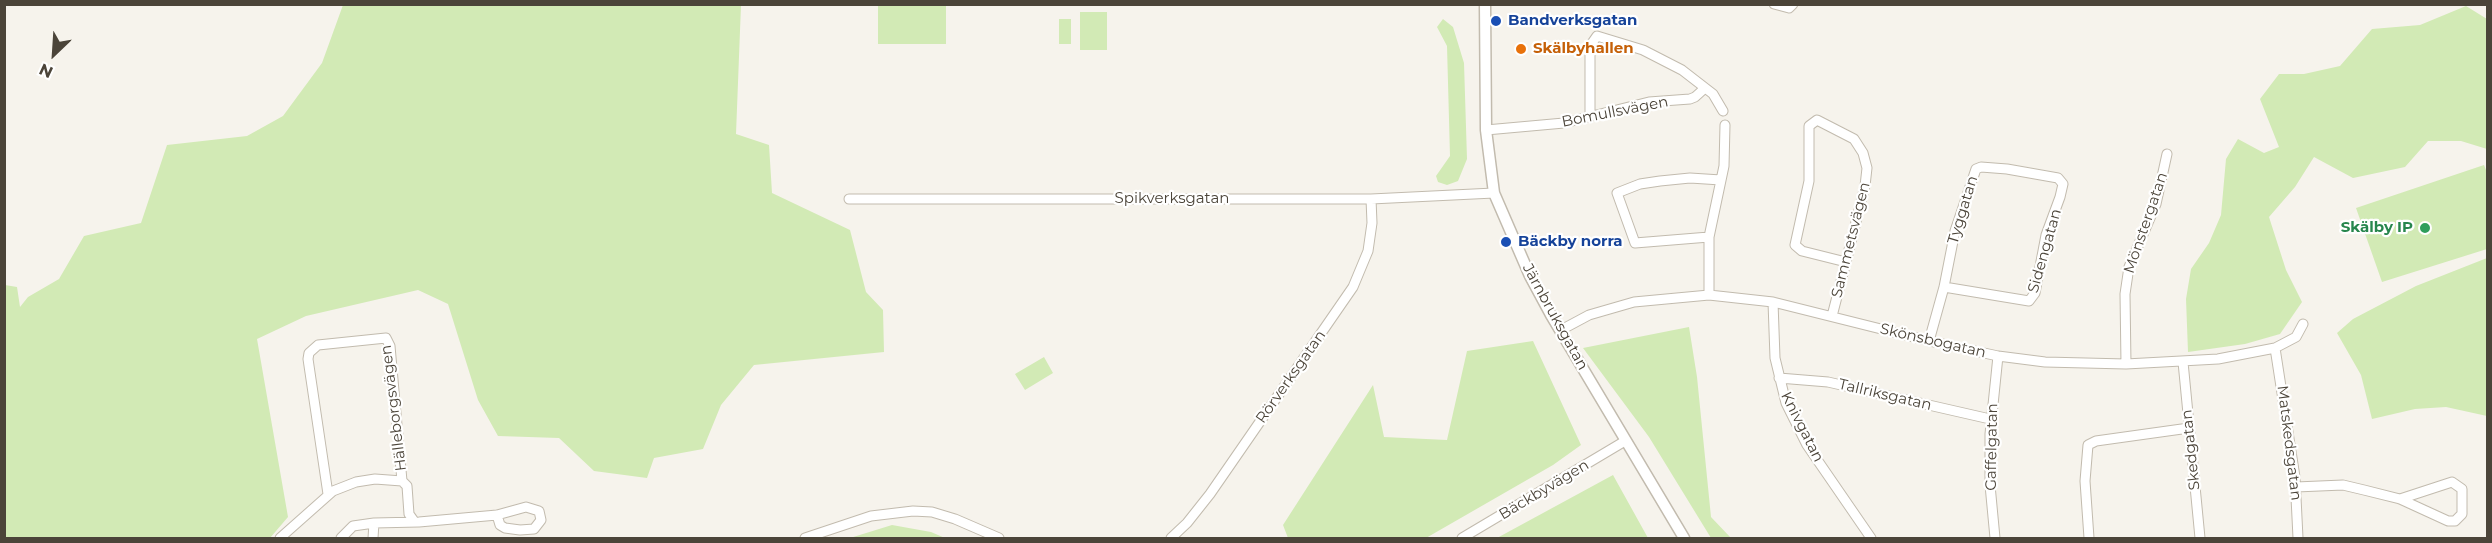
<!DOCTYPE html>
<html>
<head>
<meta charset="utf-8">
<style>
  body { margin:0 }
  #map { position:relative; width:2492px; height:543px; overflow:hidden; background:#f6f3ec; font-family:Montserrat,sans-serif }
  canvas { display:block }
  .frame { position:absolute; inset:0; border:6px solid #4b4439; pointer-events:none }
  .north { position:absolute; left:24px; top:24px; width:60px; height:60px; -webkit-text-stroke:4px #fff; paint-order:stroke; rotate:205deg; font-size:16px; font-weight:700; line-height:24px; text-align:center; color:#4b4439 }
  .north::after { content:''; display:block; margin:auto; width:21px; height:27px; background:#4b4439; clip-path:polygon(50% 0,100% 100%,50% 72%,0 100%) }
</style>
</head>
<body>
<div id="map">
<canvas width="2492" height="543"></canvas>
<div class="frame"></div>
<div class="north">N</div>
</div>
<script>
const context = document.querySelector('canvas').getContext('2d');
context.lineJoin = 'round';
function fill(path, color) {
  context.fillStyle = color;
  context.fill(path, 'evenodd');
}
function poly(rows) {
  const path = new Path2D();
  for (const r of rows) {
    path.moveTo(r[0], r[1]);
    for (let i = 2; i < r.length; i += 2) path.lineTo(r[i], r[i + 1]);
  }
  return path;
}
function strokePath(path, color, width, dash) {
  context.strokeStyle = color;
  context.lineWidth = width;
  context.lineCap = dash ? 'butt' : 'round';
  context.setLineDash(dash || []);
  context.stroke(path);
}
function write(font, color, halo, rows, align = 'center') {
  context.font = font + ' Montserrat,sans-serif';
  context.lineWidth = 4.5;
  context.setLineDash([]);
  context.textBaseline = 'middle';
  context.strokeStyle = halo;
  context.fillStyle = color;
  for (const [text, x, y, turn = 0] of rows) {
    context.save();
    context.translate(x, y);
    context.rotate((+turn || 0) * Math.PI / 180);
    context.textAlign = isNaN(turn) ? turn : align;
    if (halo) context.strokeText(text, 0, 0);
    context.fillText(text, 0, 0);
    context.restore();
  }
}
fill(poly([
  [343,5,741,5,736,134,769,145,772,193,850,230,866,292,883,310,884,352,754,365,721,405,703,449,654,458,647,478,594,471,559,438,498,436,478,400,448,304,418,290,306,316,257,339,288,517,270,538,5,538,5,285,17,287,20,307,28,297,59,279,84,236,141,223,167,145,247,136,283,116,322,63],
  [878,5,946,5,946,44,878,44],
  [2466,6,2487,19,2487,149,2461,141,2428,141,2405,167,2353,178,2314,157,2295,187,2269,217,2286,270,2302,302,2280,334,2245,344,2188,352,2186,299,2191,269,2209,243,2221,215,2226,159,2238,139,2264,153,2279,147,2260,99,2279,74,2304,74,2340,66,2372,29,2420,25],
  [1080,12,1107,12,1107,50,1080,50],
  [1059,19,1071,19,1071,44,1059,44],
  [1443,19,1453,27,1464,63,1467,159,1458,181,1447,185,1438,182,1436,176,1450,156,1447,46,1437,27],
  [2484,165,2488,175,2487,249,2382,282,2356,208],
  [2487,258,2487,416,2446,407,2415,409,2372,419,2361,375,2337,333,2353,319,2416,286],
  [1689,327,1697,377,1711,517,1731,538,1711,538,1649,437,1583,348],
  [1533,341,1581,445,1553,465,1426,538,1288,538,1283,525,1373,385,1384,437,1447,440,1467,351],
  [1044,357,1053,373,1025,390,1015,374],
  [1613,475,1648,538,1497,538],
  [892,525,931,532,945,538,850,538]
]), '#d2eab5');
const minor = poly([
  [1774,4,1789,8,1793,4],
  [1590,116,1590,46,1597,36,1643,50,1682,70,1713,94,1723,111],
  [1486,130,1564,123,1649,102,1690,99,1695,97,1705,88],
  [849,199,1371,199,1494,193],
  [1709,237,1635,243,1617,193,1640,184,1660,181,1690,178,1721,180],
  [1709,295,1709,237,1724,166,1725,125],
  [1773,302,1775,358,1786,403,1807,445,1871,538],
  [1832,316,1846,262,1865,186,1867,168,1863,153,1854,139,1817,120,1809,126,1809,181,1795,245,1802,251,1846,262],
  [1561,330,1589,315,1634,302,1709,295,1773,302,1929,341,1998,356,2045,362,2126,364,2218,359,2275,348,2296,337,2303,324],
  [1929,341,1944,287,1955,231,1976,169,1981,167,2007,169,2058,178,2063,184,2060,197,2046,235,2035,293,2029,301,1944,287],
  [2275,348,2295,477,2298,538],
  [2183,362,2200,538],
  [2126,364,2125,294,2129,267,2156,204,2167,154],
  [1779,378,1828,382,1990,419],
  [402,481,407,486,409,514,414,521],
  [2296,487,2343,485,2364,490,2400,499,2448,521,2455,521,2462,514,2462,489,2452,482,2400,499],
  [374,523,419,522,497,515,526,507,539,511,541,520,534,529,520,530,505,528,500,525,497,515],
  [280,538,333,491,356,482,375,479,402,481,390,346,386,338,318,345,309,353,308,359,328,494],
  [341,538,353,526,374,523,373,538],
  [805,538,871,516,913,511,932,512,955,519,999,538],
  [1171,538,1187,523,1210,494,1353,287,1368,251,1372,223,1371,199],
  [1462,538,1625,441],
  [1995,538,1990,485,1990,434,1998,356],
  [2089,538,2085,481,2088,445,2096,441,2189,428]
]);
const tertiary = poly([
  [1485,4,1486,130,1494,193,1530,276,1551,315,1684,538]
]);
strokePath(minor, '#c2bbae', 11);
strokePath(tertiary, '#c2bbae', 13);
strokePath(minor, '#fff', 9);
strokePath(tertiary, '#fff', 10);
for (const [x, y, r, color] of [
  [1496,21,6,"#1a4fb4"],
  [1521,49,6,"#e8710a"],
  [2425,228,6,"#2e9e5b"],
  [1506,242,6,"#1a4fb4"]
]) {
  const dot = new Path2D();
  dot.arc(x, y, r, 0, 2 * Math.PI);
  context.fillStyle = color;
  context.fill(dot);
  strokePath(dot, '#fff', 2);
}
write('bold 15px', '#164399', '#fff', [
  ["Bandverksgatan",1508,21],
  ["Bäckby norra",1518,242]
], 'left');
write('bold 15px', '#c56008', '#fff', [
  ["Skälbyhallen",1533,49]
], 'left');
write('15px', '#4b4439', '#fff', [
  ["Bomullsvägen",1615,112,-11],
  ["Spikverksgatan",1172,199],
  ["Tyggatan",1963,210,-73],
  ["Mönstergatan",2146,223,-71],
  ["Sammetsvägen",1851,240,-76],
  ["Sidengatan",2045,251,-74],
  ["Järnbruksgatan",1555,317,61],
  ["Skönsbogatan",1933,341,13],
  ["Rörverksgatan",1291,377,-55],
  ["Tallriksgatan",1885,395,13],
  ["Hälleborgsvägen",394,408,-97],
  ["Knivgatan",1802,427,63],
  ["Matskedsgatan",2289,443,83],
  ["Gaffelgatan",1992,447,-89],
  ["Skedgatan",2191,450,-96],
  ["Bäckbyvägen",1544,490,-31]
]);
write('bold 15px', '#27864d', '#fff', [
  ["Skälby IP",2413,228]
], 'right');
</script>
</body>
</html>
